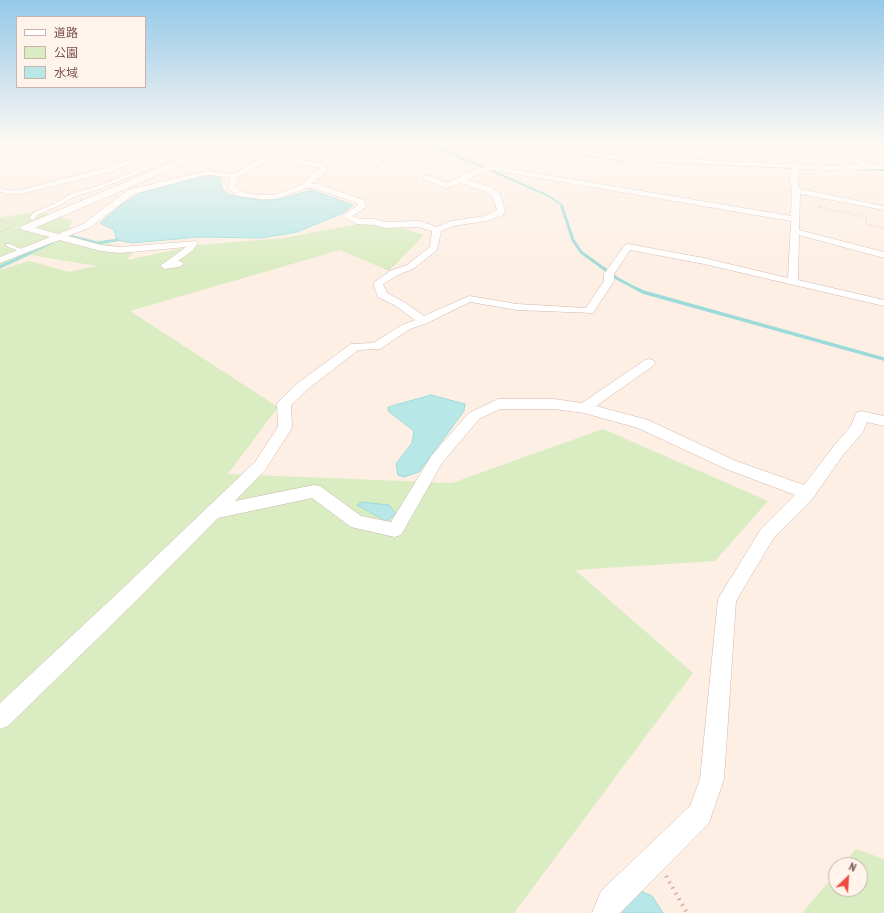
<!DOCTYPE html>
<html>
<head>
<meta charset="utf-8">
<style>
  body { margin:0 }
  #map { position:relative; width:884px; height:913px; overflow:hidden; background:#fdefe4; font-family:"Archivo Narrow","Noto Sans JP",sans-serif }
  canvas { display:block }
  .legend { position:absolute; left:16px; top:16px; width:130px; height:72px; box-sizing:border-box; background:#fff4ec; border:1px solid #c9b3aa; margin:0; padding:5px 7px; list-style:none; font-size:12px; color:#785148 }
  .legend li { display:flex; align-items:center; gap:8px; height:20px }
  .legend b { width:20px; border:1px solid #c9b3aa }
  .north { position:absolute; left:828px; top:857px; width:40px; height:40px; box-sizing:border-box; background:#fff4ec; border:1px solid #c9b3aa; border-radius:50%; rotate:25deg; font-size:11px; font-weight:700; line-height:16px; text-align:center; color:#785148 }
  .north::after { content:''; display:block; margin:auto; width:14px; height:18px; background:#ee4c43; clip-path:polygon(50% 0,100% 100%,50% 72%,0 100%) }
</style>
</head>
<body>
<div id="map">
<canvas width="884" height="913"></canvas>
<ul class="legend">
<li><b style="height:5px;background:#fff"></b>道路</li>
<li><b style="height:11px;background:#daecc2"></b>公園</li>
<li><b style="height:11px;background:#b7e8e7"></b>水域</li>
</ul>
<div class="north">N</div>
</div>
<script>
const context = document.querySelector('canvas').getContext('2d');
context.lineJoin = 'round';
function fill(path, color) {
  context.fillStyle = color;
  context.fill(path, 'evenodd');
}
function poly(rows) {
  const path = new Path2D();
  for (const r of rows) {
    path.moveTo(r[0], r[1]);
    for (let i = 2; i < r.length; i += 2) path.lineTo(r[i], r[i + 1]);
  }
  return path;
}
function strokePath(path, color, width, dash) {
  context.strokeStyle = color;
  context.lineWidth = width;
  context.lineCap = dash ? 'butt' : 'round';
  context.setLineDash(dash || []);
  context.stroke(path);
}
fill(poly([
  [37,211,72,220,67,234,135,250,127,260,197,245,284,238,379,220,424,235,389,271,340,250,130,311,278,407,228,474,452,483,603,429,768,501,715,561,575,570,693,673,514,913,0,913,0,270,29,261,69,272,97,266,31,255,0,269,0,218],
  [856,849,884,859,884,913,802,913,836,873,836,889,860,889,860,865,843,865]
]), '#daecc2');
const water = poly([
  [210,175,220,176,222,189,229,195,265,201,284,198,312,190,353,205,343,213,297,232,261,238,199,237,132,243,117,240,114,230,100,223,121,205,140,193,210,175],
  [431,395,465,404,464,411,419,472,404,477,398,475,396,464,412,443,414,431,388,411,388,407,431,395],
  [362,502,389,505,396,514,386,521,357,505,362,502],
  [638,890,652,896,663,913,620,913,638,890]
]);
fill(water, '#b7e8e7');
strokePath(water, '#9ddbda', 1);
strokePath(poly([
  [418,142,439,148,547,195,562,205,563,208],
  [535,142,585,155,621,160],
  [628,160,796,168],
  [852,169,884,170]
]), '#9ddbda', 2);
strokePath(poly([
  [562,207,573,240,581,252,618,279,639,290],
  [70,236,97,243,117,240],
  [0,267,53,242]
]), '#9ddbda', 3);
strokePath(poly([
  [637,289,643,292,884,359]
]), '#9ddbda', 3.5);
const service = poly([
  [783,142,786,142,799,167,796,166,783,142],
  [6,244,10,244,25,251,21,252,6,246,6,244]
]);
const pedestrian = poly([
  [156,147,171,152,170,159,162,164,102,188,73,197,60,205,37,215,34,220,29,219,33,213,56,203,69,195,98,186,158,162,166,157,166,154,156,149,156,147]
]);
const minor = poly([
  [21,142,31,142,0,155,0,151,21,142],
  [166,142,177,142,141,155,132,162,114,171,21,194,7,194,0,192,0,188,7,190,21,190,108,167,128,160,137,153,166,142],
  [209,142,220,142,246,151,263,159,286,157,327,164,327,171,311,184,318,184,364,200,366,206,365,208,352,216,361,219,375,219,385,222,420,221,437,227,451,221,485,216,497,210,493,197,485,191,460,183,447,188,424,180,424,176,430,176,447,183,476,169,492,166,791,216,792,191,790,180,792,168,620,160,591,156,539,142,552,142,591,152,620,156,654,158,658,142,664,142,661,158,829,166,859,165,856,163,853,142,859,142,863,162,871,165,884,165,884,169,829,170,799,169,798,180,800,189,884,206,884,210,800,194,799,230,884,252,884,258,799,235,798,280,884,300,884,306,704,264,630,250,614,274,614,281,593,313,517,310,470,302,427,323,410,329,380,349,358,350,308,389,291,405,292,427,290,431,265,470,235,501,314,485,320,486,361,516,391,522,432,455,469,413,498,399,554,399,582,403,645,360,649,359,653,360,655,363,653,366,596,406,648,420,736,461,804,485,833,447,851,426,856,413,861,411,884,416,884,426,867,422,863,432,843,455,813,498,773,539,736,601,724,779,712,814,709,823,620,913,592,913,601,891,690,806,700,779,718,599,761,529,795,495,726,469,638,428,584,413,554,409,500,409,479,419,442,463,401,535,395,537,351,527,312,498,218,518,136,601,8,726,0,729,0,703,122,589,255,462,278,427,277,404,279,401,298,383,351,344,373,343,402,325,415,320,396,306,378,297,373,283,390,271,407,265,430,247,432,231,419,227,385,228,374,225,357,224,342,216,358,205,357,203,314,188,307,188,276,199,260,199,237,196,228,188,231,178,210,175,201,176,134,194,89,228,68,236,101,245,120,247,196,241,198,243,192,251,178,261,182,262,184,264,179,267,165,269,160,266,186,247,120,253,101,251,59,240,0,263,0,257,50,237,23,230,22,228,23,226,26,225,58,234,83,224,128,190,201,172,210,171,234,174,257,161,242,153,209,142],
  [286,161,320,168,307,178,303,184,275,195,260,195,242,192,236,187,238,177,264,163,286,161],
  [492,170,791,221,788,278,704,258,628,244,625,245,604,274,604,281,586,308,517,304,469,296,424,316,404,302,387,293,383,284,398,275,413,269,437,250,441,231,453,226,487,221,503,215,505,210,500,194,491,187,467,180,481,173,492,170],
  [392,143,394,144,394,146,368,157,388,163,429,147,434,148,380,171,376,169,381,166,358,157,392,143]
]);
const tertiary = poly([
  [169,142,180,142,188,146,191,156,179,166,30,230,26,231,20,228,22,226,173,162,183,155,181,149,169,142]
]);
strokePath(service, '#d2b7ac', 1);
strokePath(pedestrian, '#d2b7ac', 1);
strokePath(minor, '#d2b7ac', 1);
strokePath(tertiary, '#d2b7ac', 1);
strokePath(poly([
  [539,168,553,153],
  [812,205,823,208]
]), '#daaa9d', 1, [0.5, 1.5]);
strokePath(poly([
  [819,207,866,217],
  [866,217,866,224,884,228],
  [0,220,16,225],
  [0,232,14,227]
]), '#daaa9d', 1.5, [0.5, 2]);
strokePath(poly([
  [666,876,687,913]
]), '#daaa9d', 4, [1.5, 5]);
fill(service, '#fff');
fill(pedestrian, '#fff');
fill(minor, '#fff');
fill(tertiary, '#fff');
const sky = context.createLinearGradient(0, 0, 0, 270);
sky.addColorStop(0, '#94c9e8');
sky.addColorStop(0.53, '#fef8f3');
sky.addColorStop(1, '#fef8f300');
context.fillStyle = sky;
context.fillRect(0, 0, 884, 270);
</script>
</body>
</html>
